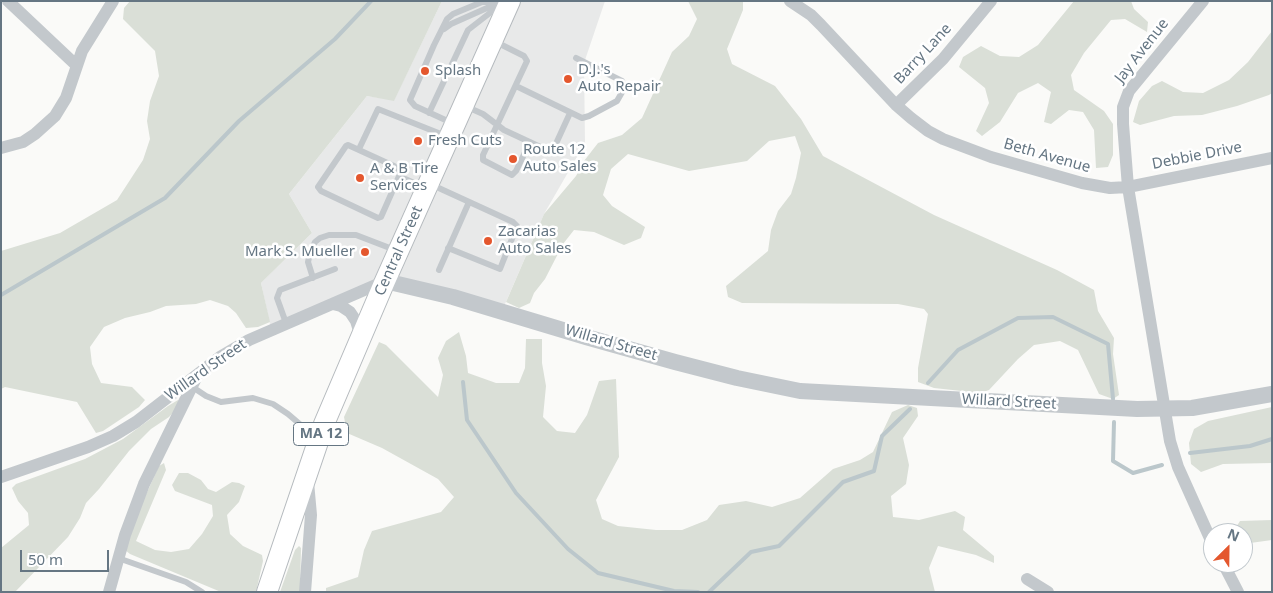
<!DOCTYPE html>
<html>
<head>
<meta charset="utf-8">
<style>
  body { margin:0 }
  #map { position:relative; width:1273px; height:593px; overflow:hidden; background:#fafaf8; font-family:"Noto Sans",sans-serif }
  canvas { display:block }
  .frame { position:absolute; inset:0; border:2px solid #657683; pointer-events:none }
  .north { position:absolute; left:1203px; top:523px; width:50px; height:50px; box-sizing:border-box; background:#fff; border:1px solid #c1c8cd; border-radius:50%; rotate:23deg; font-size:14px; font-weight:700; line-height:20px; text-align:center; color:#657683 }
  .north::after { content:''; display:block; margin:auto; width:18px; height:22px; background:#e4572e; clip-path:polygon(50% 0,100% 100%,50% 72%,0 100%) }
  .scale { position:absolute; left:20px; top:550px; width:89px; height:22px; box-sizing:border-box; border:2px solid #657683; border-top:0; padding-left:6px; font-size:15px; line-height:18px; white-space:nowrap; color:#657683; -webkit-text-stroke:4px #fff; paint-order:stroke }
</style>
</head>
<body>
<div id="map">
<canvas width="1273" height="593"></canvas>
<div class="frame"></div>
<div class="north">N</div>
<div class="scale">50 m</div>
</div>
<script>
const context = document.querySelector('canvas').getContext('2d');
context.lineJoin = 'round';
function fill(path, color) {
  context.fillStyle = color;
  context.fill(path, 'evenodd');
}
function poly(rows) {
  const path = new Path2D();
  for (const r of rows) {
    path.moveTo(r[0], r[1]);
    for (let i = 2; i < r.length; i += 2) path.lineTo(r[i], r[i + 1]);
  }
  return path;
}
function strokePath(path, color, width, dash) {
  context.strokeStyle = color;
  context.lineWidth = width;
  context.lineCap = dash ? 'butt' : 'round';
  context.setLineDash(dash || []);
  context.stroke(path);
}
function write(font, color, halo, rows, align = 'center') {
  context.font = font + ' "Noto Sans",sans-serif';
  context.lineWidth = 5;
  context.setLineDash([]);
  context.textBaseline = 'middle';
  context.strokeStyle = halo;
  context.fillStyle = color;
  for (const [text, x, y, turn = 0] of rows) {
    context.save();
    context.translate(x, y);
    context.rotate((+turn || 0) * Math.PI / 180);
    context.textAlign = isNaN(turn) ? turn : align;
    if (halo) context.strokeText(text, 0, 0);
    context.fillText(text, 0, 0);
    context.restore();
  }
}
fill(poly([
  [442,1,605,1,584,63,585,143,544,214,502,311,385,281,271,329,261,283,312,233,289,194,367,96,394,100]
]), '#e8e9e9');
fill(poly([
  [130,1,442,1,394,101,367,96,289,194,312,233,261,283,270,322,258,327,246,328,236,313,228,306,210,300,196,304,166,306,150,312,125,318,104,327,90,347,92,364,101,383,132,387,145,400,139,407,103,431,96,433,77,402,5,387,1,389,1,251,60,233,117,200,143,160,150,139,147,121,150,101,159,76,155,51,123,19,124,8],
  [688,1,743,1,743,10,727,49,732,64,775,86,801,119,823,156,934,215,1057,270,1094,290,1098,311,1114,338,1113,354,1119,395,1113,399,1099,394,1078,350,1060,341,1034,345,1018,359,989,390,980,393,934,388,918,382,918,368,928,314,924,309,898,304,742,303,728,297,726,286,768,251,771,230,778,211,791,194,796,178,801,153,795,136,769,141,747,161,689,171,628,154,611,169,603,195,612,206,645,227,641,238,624,245,594,232,574,230,563,244,545,279,534,293,530,303,519,308,506,302,544,214,576,176,584,161,598,143,622,135,642,118,672,52,689,36,697,19],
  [1074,1,1131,1,1134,9,1148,22,1147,32,1125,19,1111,20,1084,53,1071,75,1074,90,1104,111,1113,124,1113,155,1108,167,1096,168,1094,130,1083,112,1069,110,1051,124,1044,122,1051,92,1038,83,1018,93,1000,122,982,136,976,131,989,103,985,88,959,67,963,57,981,46,1000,56,1019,57,1038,45],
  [1272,31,1272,93,1269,95,1237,106,1202,115,1174,116,1140,125,1133,122,1139,101,1152,86,1162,81,1183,92,1203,93,1229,80,1248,62],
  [459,332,466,356,468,373,496,383,519,383,525,368,526,339,542,339,542,363,546,386,543,417,557,431,575,433,587,415,599,381,616,379,619,457,596,500,602,519,618,526,656,530,682,530,707,520,719,505,746,501,772,507,800,498,833,469,860,460,873,452,892,412,908,405,917,408,918,416,903,438,909,465,906,484,891,496,893,517,919,520,955,511,965,517,963,530,994,556,994,563,976,555,938,546,929,568,935,592,326,592,326,588,358,577,364,550,372,531,441,512,454,497,438,479,382,448,347,433,344,417,379,342,386,345,438,397,443,375,438,358,446,341],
  [178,400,179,406,169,417,151,429,129,451,99,489,86,503,80,518,68,537,15,592,1,592,1,548,29,525,28,513,18,501,12,488,16,484,85,459,123,439,168,406],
  [1272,407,1272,463,1223,464,1201,472,1191,464,1189,443,1194,429,1208,421],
  [164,463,166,470,136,541,155,550,171,552,189,549,202,534,213,516,212,505,175,491,172,485,179,473,188,473,201,480,208,489,216,492,232,482,239,483,245,486,239,502,227,515,230,534,243,546,262,555,263,561,256,592,221,592,130,554,125,550,126,538,159,466],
  [1272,520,1272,540,1243,544,1243,533,1234,533,1233,532,1240,521],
  [299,546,301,548,300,592,280,592,295,550]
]), '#dadfd7');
strokePath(poly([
  [1,295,165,198,239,121,335,39,371,1],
  [463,382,467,420,516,493,568,549,598,573,674,591,698,592],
  [928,383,958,350,1018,318,1053,317,1108,344,1113,399],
  [1114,422,1113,461,1133,473,1162,465],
  [1190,453,1250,446,1272,439],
  [709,592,751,552,779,546,843,482,874,471,882,436,910,409]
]), '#bbc7cb', 4);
const primary = poly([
  [267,592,324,424,385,281,510,1]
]);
strokePath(primary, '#b5babe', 22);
strokePath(poly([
  [444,29,451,24,487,8,498,6],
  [496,42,524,56,527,61,483,155,483,160,512,175,516,171,530,142],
  [516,86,582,118,589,116,617,101,625,87,622,81,576,58],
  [465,106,483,114,504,130,549,151,554,148,570,113],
  [429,113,468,30,495,9,502,8],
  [452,123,415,106,410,100,434,45,447,19,453,14,482,2,493,2,505,9],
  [359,149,378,109,446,136],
  [400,174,381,217,378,218,321,191,318,187,346,146,348,145,394,166,398,170,403,178,423,187],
  [430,184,513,222,517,226,500,269,448,248],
  [439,270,469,202],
  [313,278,308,262,310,253,315,242,320,238,329,235,356,235,395,250],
  [286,323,277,298,280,290,335,269],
  [191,386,206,396,221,402,253,398,273,404,288,414,316,438],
  [118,558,186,582,202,592]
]), '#c3c8cc', 6);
strokePath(poly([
  [8,1,76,65],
  [790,1,811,15,821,25,896,105,911,118,928,131,943,139,991,157,1082,183,1110,188,1128,187,1272,158],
  [1203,1,1129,91,1123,107,1123,124,1128,187,1170,441,1178,467,1213,545],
  [896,105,943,59,991,1],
  [1,148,23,142,35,134,55,116,66,98,82,51,113,1],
  [333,304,341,306,350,312,356,321,361,337],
  [1,477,88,447,113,436,136,422,220,357,249,340,385,281],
  [1223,563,1238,592],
  [1027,579,1048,592],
  [109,592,125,535,144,484,196,378],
  [305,592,311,515,308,482]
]), '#c3c8cc', 12);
strokePath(poly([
  [385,281,453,297,586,337,675,362,737,378,800,391,1137,409,1192,408,1272,394]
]), '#c3c8cc', 16);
strokePath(primary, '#fff', 20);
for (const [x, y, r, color] of [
  [425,71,5,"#e4572e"],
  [568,79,5,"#e4572e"],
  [418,141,5,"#e4572e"],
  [513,159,5,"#e4572e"],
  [360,178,5,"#e4572e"],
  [488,241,5,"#e4572e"],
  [365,252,5,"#e4572e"]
]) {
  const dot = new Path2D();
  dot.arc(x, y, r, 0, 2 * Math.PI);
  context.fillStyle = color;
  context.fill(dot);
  strokePath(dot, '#fff', 2);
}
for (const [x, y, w] of [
  [321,434,55]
]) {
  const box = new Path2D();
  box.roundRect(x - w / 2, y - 11.5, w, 23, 4);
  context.fillStyle = '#fff';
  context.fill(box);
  strokePath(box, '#657683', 1);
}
write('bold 14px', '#657683', null, [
  ["MA 12",321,434]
]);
write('15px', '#657683', '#fff', [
  ["Jay Avenue",1142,51,-52],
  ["Barry Lane",923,54,-47],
  ["Beth Avenue",1047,156,16],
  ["Debbie Drive",1197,156,-11],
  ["Central Street",399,251,-66],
  ["Willard Street",611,343,16],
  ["Willard Street",206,370,-35],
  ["Willard Street",1009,402,3]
]);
write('15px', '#657683', '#fff', [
  ["D.J.'s",578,70],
  ["Auto Repair",578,87],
  ["Splash",435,71],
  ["Fresh Cuts",428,141],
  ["Route 12",523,150],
  ["Auto Sales",523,167],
  ["A & B Tire",370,169],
  ["Services",370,186],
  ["Zacarias",498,232],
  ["Auto Sales",498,249],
  ["Mark S. Mueller",355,252,"right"]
], 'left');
</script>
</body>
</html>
